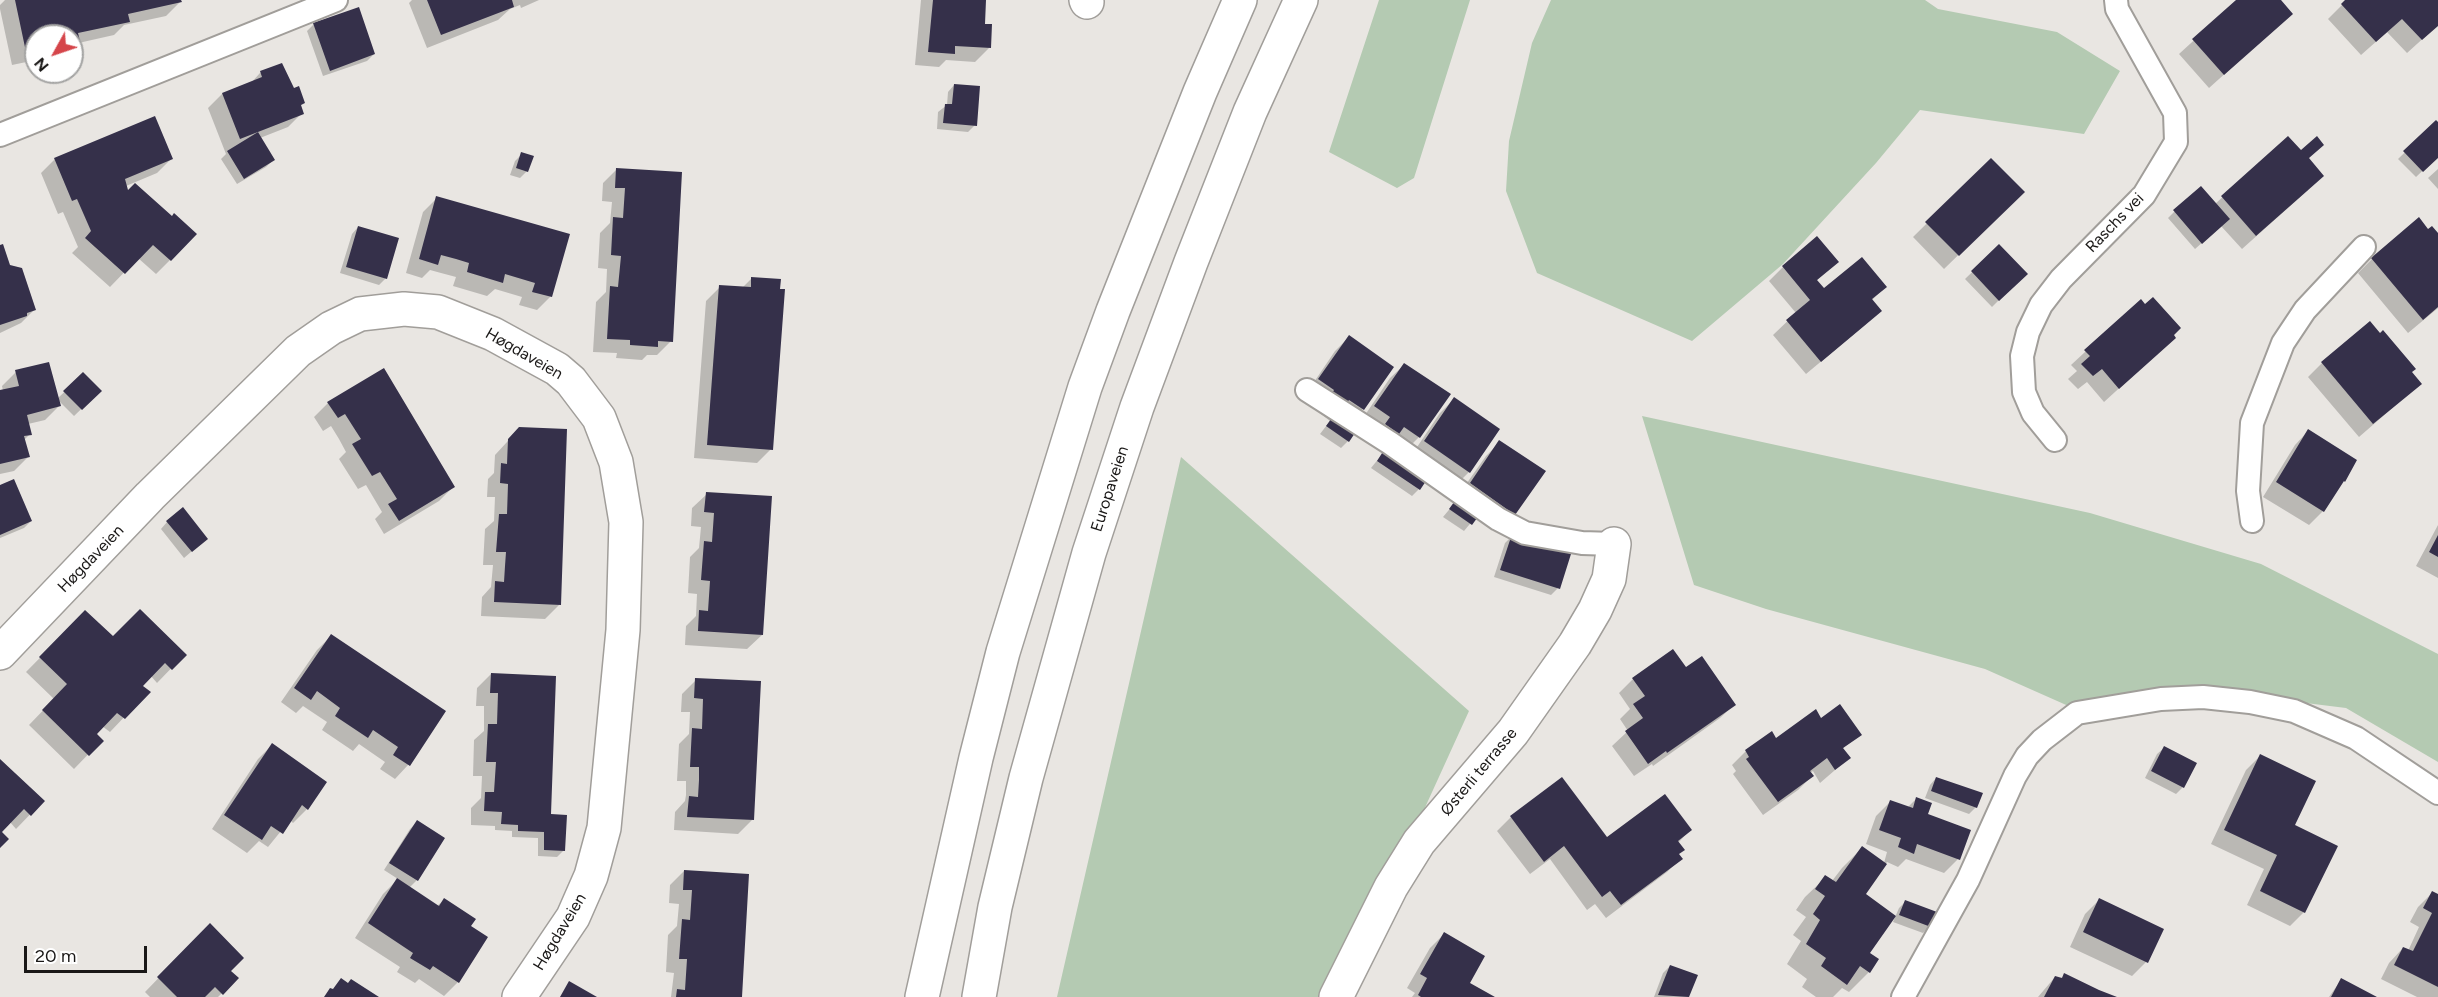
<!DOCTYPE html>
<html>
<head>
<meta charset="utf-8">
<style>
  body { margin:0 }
  #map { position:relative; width:2438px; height:997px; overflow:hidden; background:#e9e6e2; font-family:Figtree,sans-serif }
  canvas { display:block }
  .north { position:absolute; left:24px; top:24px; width:60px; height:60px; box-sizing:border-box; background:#fff; border:2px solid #a3a3a2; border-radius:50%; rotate:230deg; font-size:16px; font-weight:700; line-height:24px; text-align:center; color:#1a1817 }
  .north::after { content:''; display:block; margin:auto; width:21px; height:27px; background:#d5454a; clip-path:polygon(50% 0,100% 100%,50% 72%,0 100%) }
  .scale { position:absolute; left:24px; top:946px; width:123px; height:27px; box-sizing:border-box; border:3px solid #1a1817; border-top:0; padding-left:8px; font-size:18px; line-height:21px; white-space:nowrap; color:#1a1817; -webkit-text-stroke:4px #fff; paint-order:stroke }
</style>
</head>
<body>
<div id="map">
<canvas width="2438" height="997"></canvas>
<div class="north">N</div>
<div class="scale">20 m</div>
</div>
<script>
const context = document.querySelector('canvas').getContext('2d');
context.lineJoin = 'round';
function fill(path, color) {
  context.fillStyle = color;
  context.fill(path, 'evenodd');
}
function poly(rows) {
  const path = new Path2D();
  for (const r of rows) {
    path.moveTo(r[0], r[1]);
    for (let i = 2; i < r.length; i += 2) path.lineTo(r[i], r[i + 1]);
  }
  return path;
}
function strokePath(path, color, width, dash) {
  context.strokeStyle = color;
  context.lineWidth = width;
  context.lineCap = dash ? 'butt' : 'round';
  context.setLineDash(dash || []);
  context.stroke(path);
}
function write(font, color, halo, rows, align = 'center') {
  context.font = font + ' Figtree,sans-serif';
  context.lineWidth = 6;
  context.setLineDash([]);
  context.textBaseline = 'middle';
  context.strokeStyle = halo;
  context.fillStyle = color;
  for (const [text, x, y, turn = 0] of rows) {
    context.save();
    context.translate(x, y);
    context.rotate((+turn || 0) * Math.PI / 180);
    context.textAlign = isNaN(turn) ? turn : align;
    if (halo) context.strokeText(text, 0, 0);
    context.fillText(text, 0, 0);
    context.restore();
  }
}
fill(poly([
  [1379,0,1470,0,1414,178,1397,188,1329,152],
  [1551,0,1925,0,1938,9,2057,32,2120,71,2084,134,1920,110,1876,163,1783,264,1692,341,1537,273,1506,191,1509,141,1532,43],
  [1642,416,2090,513,2261,564,2438,654,2438,762,2346,708,2185,688,2082,712,1985,669,1766,609,1694,585],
  [1181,457,1469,711,1371,926,1342,997,1057,997]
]), '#b4cab2');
fill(poly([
  [5,0,180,0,180,2,166,16,124,25,114,35,74,44,72,46,72,36,36,36,36,60,12,65,0,9,0,5],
  [412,0,539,0,521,8,520,5,510,9,498,20,427,48,409,3],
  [921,0,985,0,983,25,989,48,975,62,946,60,939,67,915,65],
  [2238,0,2279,0,2277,27,2209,88,2179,54],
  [2347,0,2438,0,2438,25,2407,53,2387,32,2361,55,2328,19],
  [314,24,374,54,367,61,323,76,307,31],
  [281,65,293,90,304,102,300,106,302,113,288,127,260,138,273,160,266,167,237,184,221,159,226,154,208,108,222,94,250,84,260,73],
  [954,85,975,125,968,132,937,129,938,112,947,105,948,92],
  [2436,122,2438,124,2438,156,2416,177,2398,159],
  [2288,138,2307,159,2308,190,2242,249,2221,226,2195,249,2168,218,2174,212,2215,204],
  [522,154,527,171,520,178,510,175,515,161],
  [55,159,171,159,157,173,126,186,127,192,170,260,156,274,138,258,110,287,72,253,78,247,63,212,58,214,41,173],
  [1991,160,2023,192,1944,269,1913,237],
  [617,169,681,173,671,341,657,355,647,355,642,360,616,358,617,353,593,352,596,302,606,292,607,269,598,268,600,233,610,223,612,202,602,201,603,183],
  [2438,169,2438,189,2428,178],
  [437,198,551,296,537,310,519,305,522,297,495,289,487,296,453,286,456,277,441,273,430,270,422,278,406,273,423,212],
  [358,227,386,278,379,285,340,273,352,234],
  [2428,231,2438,235,2438,308,2408,333,2358,273,2372,259],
  [0,246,9,266,35,309,21,323,0,333],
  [1999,246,2025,274,1992,307,1965,279],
  [1837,262,1816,281,1824,290,1885,287,1871,301,1866,324,1806,374,1773,335,1796,313,1769,281,1783,267],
  [751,279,771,449,757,463,694,458,706,301,720,287,742,288],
  [2140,301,2160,351,2104,402,2087,382,2078,389,2068,379,2077,371,2071,365],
  [1349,337,1392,367,1363,409,1347,425,1348,441,1341,448,1320,434,1330,421,1317,411,1322,404,1306,394,1335,351],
  [2322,363,2410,373,2420,384,2359,437,2308,377],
  [1404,365,1448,395,1419,437,1405,451,1361,421,1390,378],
  [383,370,453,487,439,501,384,534,375,519,382,512,366,485,358,489,339,459,346,452,339,439,331,426,323,431,314,417,328,403],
  [16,372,59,406,45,420,28,424,30,434,24,440,28,457,14,471,0,474,0,392,3,391,2,386],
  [83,374,100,391,74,416,57,399],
  [1454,399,1469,472,1455,486,1411,456,1440,413],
  [519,429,559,605,545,619,481,616,482,597,491,587,493,565,483,565,485,529,494,521,495,497,487,497,488,479,494,473,495,455],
  [2308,431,2323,511,2309,525,2263,497,2295,445],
  [1500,442,1514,514,1500,528,1479,513,1464,531,1443,517,1458,499,1457,497,1486,456],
  [1384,452,1419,489,1412,496,1371,468],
  [0,486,31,521,24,528,0,538],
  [707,494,762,635,747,649,685,645,686,626,696,616,697,594,688,593,690,557,699,548,701,527,691,526,692,508],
  [167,522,199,545,184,558,161,529],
  [2438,525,2438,578,2416,566],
  [1512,536,1558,588,1551,595,1494,577,1505,543],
  [85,612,113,638,184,655,157,683,151,676,141,686,148,692,110,732,102,726,95,734,101,741,74,769,29,725,54,699,26,672],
  [331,636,444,712,408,765,395,779,380,769,385,762,359,744,353,751,322,730,327,722,303,706,296,713,281,702,317,650],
  [1685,669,1734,705,1720,718,1653,766,1652,764,1634,776,1612,746,1628,731,1620,719,1630,709,1619,693,1633,679],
  [491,674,564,850,557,857,538,856,538,838,512,837,512,831,495,830,495,826,471,825,471,808,481,798,482,776,473,776,474,740,484,731,484,706,476,706,477,688],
  [696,680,752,820,738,834,674,830,675,812,685,801,686,795,686,781,677,781,679,744,689,734,690,712,681,712,682,694],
  [1821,719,1860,735,1842,749,1849,758,1820,783,1813,771,1810,773,1812,776,1798,790,1763,815,1733,774,1736,771,1732,765,1746,751,1771,733,1776,740],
  [272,745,307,809,293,823,290,820,268,847,259,841,247,853,212,829,258,759],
  [2164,748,2183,787,2176,794,2145,778,2157,754],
  [2260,756,2293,826,2304,912,2290,926,2247,905,2264,869,2211,844,2246,770],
  [0,761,43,801,16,829,10,822,0,832],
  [1936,778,1976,807,1969,814,1925,798,1930,785],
  [1917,798,1926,815,1958,859,1944,873,1906,859,1898,867,1887,862,1864,894,1869,972,1849,992,1842,988,1833,997,1816,997,1802,987,1807,979,1787,964,1801,941,1793,935,1806,917,1796,910,1805,897,1826,877,1832,881,1842,868,1862,848,1884,863,1887,852,1866,844,1876,816,1890,802,1907,808],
  [1511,817,1607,839,1690,830,1678,843,1678,854,1681,858,1667,872,1606,918,1595,904,1587,910,1550,859,1530,874,1497,831],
  [417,822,417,880,409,888,437,906,444,900,469,927,458,982,444,996,419,979,415,983,397,972,400,967,355,938,383,894,398,879,384,870,410,829],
  [684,871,740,997,671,997,674,973,666,972,668,935,677,926,679,904,669,903,670,885],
  [2432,893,2438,896,2438,997,2417,997,2381,979,2389,963,2403,948,2408,951,2419,927,2410,922,2418,907],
  [2099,900,2146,962,2132,976,2070,947,2085,914],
  [1905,902,1935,913,1930,927,1923,933,1893,922,1899,908],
  [210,925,229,971,237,978,218,997,150,997,145,992],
  [1444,934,1468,984,1492,997,1412,997,1415,993,1407,988,1430,948],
  [1670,966,1696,976,1688,997,1654,997,1663,973],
  [2065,975,2112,997,2038,997,2055,977,2060,979],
  [2341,980,2373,997,2329,997]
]), '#0003');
fill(poly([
  [15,0,181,0,182,2,128,14,130,22,78,33,80,41,72,42,72,36,36,36,36,50,26,52],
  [427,0,512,0,514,7,441,35],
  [933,0,986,0,985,24,992,24,991,48,955,46,955,54,928,52],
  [2236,0,2281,0,2293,14,2224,75,2192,39],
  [2345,0,2438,0,2438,26,2422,40,2402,19,2376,42,2341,4],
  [359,7,375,54,330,71,313,23],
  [282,63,294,88,299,86,305,103,301,105,304,114,240,139,222,93,262,77,260,71],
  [954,84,980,86,977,126,943,123,945,104,952,104],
  [155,116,173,159,125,179,128,190,135,183,172,216,174,213,197,234,171,261,153,245,125,274,85,238,91,231,77,199,72,201,54,158],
  [2436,120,2438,122,2438,158,2423,172,2403,151],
  [258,132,275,160,244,179,227,151],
  [2288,136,2301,150,2317,136,2324,145,2309,158,2324,176,2256,236,2221,196],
  [521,152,534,156,528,172,516,168],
  [1991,158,2025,192,1959,256,1925,222],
  [616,168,682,172,673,342,658,341,658,347,630,345,630,340,607,339,610,286,618,287,621,256,611,255,613,217,623,218,625,188,615,188],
  [2201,186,2230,219,2202,244,2173,210],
  [436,196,570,234,552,297,532,292,535,283,505,274,503,283,467,272,469,263,456,259,441,255,438,265,419,259],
  [2419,217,2428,229,2432,226,2438,233,2438,307,2423,320,2371,258],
  [358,226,399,238,387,279,346,267],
  [1817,236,1839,262,1817,280,1824,288,1862,257,1887,287,1872,299,1882,311,1821,362,1786,320,1810,300,1782,266],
  [3,244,10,265,22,268,36,310,27,313,27,316,0,325,0,245],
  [1999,244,2028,274,1999,301,1971,271],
  [751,277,781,279,780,289,785,289,773,450,707,445,719,285,751,287],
  [2153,297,2181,328,2174,335,2176,338,2119,389,2102,369,2093,376,2081,364,2090,356,2084,350,2141,299,2145,304],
  [2370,321,2380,333,2383,330,2416,369,2412,372,2422,384,2373,424,2321,362],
  [1349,335,1394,367,1364,410,1349,400,1344,407,1330,397,1334,390,1318,379],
  [49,362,61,406,27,415,32,435,24,436,30,457,0,464,0,390,19,386,15,370],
  [1404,363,1451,394,1420,438,1404,427,1399,434,1385,424,1390,417,1374,406],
  [384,368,455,487,399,521,388,504,397,499,380,472,372,476,352,444,361,439,352,425,345,414,338,418,327,402],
  [83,372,102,391,82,410,63,391],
  [1454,397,1500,429,1470,473,1424,441],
  [1334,415,1357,430,1349,442,1326,426],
  [519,427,567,429,561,605,494,602,495,581,504,582,505,566,506,552,496,552,499,514,507,514,508,484,500,483,501,463,507,464,508,439],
  [2308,429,2357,460,2345,482,2344,481,2324,512,2276,482],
  [1499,440,1546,471,1515,515,1470,483],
  [1384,450,1428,478,1420,490,1377,461],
  [14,479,32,521,0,535,0,485],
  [706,492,772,496,763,635,698,631,699,610,708,611,710,581,701,580,704,541,712,542,714,513,704,512],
  [1457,498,1480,514,1472,525,1449,509],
  [183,507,208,539,192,552,166,521],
  [1512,534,1571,554,1560,589,1500,570],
  [2438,535,2438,557,2429,552],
  [140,609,187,655,172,670,165,663,143,686,151,692,125,719,117,713,97,734,104,741,89,756,42,710,67,684,39,657,85,610,113,636],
  [331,634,446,711,410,766,393,755,398,747,373,730,368,738,335,716,340,708,317,691,311,700,294,688],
  [1673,649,1686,667,1702,656,1736,705,1667,753,1666,751,1648,764,1625,731,1643,718,1633,704,1645,696,1632,678],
  [491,673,556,676,551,814,567,815,565,851,544,850,544,832,518,831,518,825,501,824,502,812,484,811,485,792,494,792,496,762,486,762,488,724,497,724,498,693,490,693],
  [695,678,761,681,754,820,687,817,689,796,698,797,699,780,699,767,690,767,692,728,702,729,703,699,694,698],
  [1840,704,1862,735,1843,748,1851,758,1835,770,1827,758,1810,771,1814,776,1778,802,1746,759,1749,757,1745,750,1772,731,1776,738,1816,709,1821,718],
  [272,743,327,782,308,810,302,805,283,834,271,826,262,840,224,815],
  [2164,746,2197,763,2184,788,2151,771],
  [2260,754,2316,781,2295,825,2338,846,2305,913,2260,891,2277,855,2224,830],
  [0,759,45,801,31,816,24,809,2,832,9,839,0,848],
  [1562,777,1607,837,1665,794,1692,830,1678,841,1685,850,1679,854,1683,859,1621,905,1610,891,1602,897,1564,846,1544,862,1510,816],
  [1936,777,1983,793,1977,808,1931,791],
  [1916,797,1932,803,1928,814,1971,830,1960,860,1917,844,1914,854,1898,847,1901,838,1879,830,1890,800,1913,808],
  [417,820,445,838,418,881,389,863],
  [1862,846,1887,864,1866,894,1896,916,1870,953,1879,959,1870,973,1860,966,1847,985,1821,966,1826,958,1806,944,1820,920,1813,914,1825,896,1815,889,1825,875,1836,882],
  [684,870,749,874,742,997,676,997,677,989,685,990,687,959,679,959,682,919,690,920,692,890,683,890],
  [397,878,439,906,444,898,476,919,471,926,488,937,459,983,433,966,430,970,410,958,413,953,368,923],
  [2432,891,2438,894,2438,987,2394,965,2403,947,2413,951,2432,913,2423,908],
  [2099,898,2164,929,2148,963,2083,932],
  [1905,900,1937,912,1931,927,1899,915],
  [210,923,244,958,231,971,239,978,223,995,215,987,205,997,177,997,157,977],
  [1444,932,1485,956,1470,983,1495,997,1421,997,1418,995,1427,978,1420,974],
  [1670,965,1698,975,1689,997,1658,995],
  [2064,973,2099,990,2117,997,2044,997,2055,976,2062,978],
  [341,978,348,983,351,979,379,997,324,997,330,988,333,989],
  [2341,978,2377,997,2331,997],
  [569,981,597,997,560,997]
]), '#35304a');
const lane = poly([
  [0,135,336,0],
  [1307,390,1390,443,1498,519,1525,533,1582,543,1614,544],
  [2055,440,2033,413,2024,392,2022,356,2028,332,2041,305,2061,279,2144,195,2176,142,2175,113,2117,9,2116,0],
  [2252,521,2248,491,2252,423,2283,343,2305,310,2364,247],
  [1903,997,1968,880,2015,776,2027,756,2042,740,2077,713,2161,699,2203,697,2250,702,2294,711,2356,738,2438,793]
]);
const street = poly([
  [1086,0,1087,2],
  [0,653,150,496,298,351,331,328,360,314,404,309,438,312,493,334,557,369,571,381,599,418,616,462,626,522,623,630,604,828,591,876,573,917,519,997],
  [1336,997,1391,887,1419,842,1513,732,1575,644,1595,610,1609,579,1614,544]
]);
const highway = poly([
  [922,997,976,758,1003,652,1085,387,1113,311,1200,92,1240,0],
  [979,997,995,907,1026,778,1089,553,1137,407,1191,262,1250,112,1301,0]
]);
strokePath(lane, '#a19e9a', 26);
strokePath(street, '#a19e9a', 36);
strokePath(highway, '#a19e9a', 36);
strokePath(lane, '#fff', 22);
strokePath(street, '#fff', 33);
strokePath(highway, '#fff', 33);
write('16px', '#1a1817', '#fff', [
  ["Raschs vei",2115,223,-46],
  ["Høgdaveien",524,354,30],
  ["Europaveien",1110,489,-72],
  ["Høgdaveien",91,559,-46],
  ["Østerli terrasse",1479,772,-50],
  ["Høgdaveien",560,932,-59]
]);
</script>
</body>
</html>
